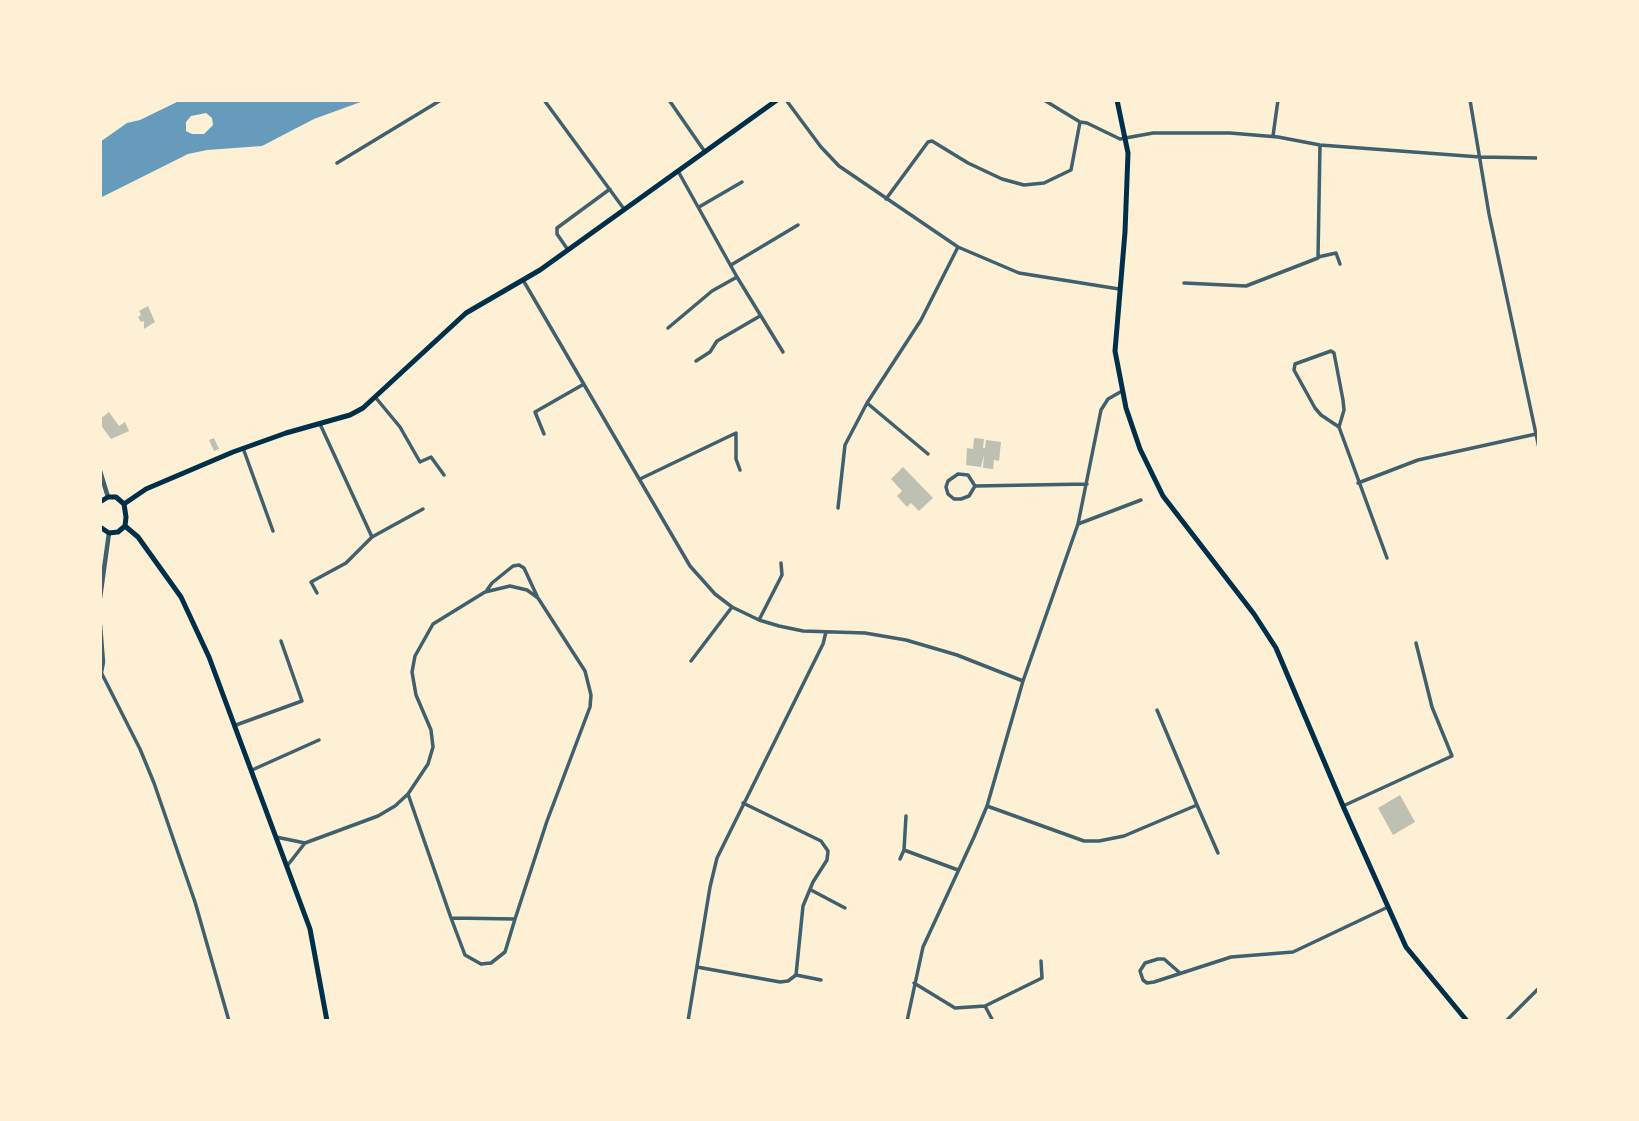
<!DOCTYPE html>
<html>
<head>
<meta charset="utf-8">
<style>
  body { margin:0 }
  #map { position:relative; width:1639px; height:1121px; overflow:hidden; background:#fdf0d5; font-family:"Roboto Serif",serif }
  canvas { display:block }
  .frame { position:absolute; inset:0; border:102px solid #fdf0d5; pointer-events:none }
</style>
</head>
<body>
<div id="map">
<canvas width="1639" height="1121"></canvas>
<div class="frame"></div>
</div>
<script>
const context = document.querySelector('canvas').getContext('2d');
context.lineJoin = 'round';
function fill(path, color) {
  context.fillStyle = color;
  context.fill(path, 'evenodd');
}
function poly(rows) {
  const path = new Path2D();
  for (const r of rows) {
    path.moveTo(r[0], r[1]);
    for (let i = 2; i < r.length; i += 2) path.lineTo(r[i], r[i + 1]);
  }
  return path;
}
function strokePath(path, color, width, dash) {
  context.strokeStyle = color;
  context.lineWidth = width;
  context.lineCap = dash ? 'butt' : 'round';
  context.setLineDash(dash || []);
  context.stroke(path);
}
fill(poly([
  [181,100,366,100,314,119,262,146,207,150,188,154,100,198,100,142,127,123,140,120],
  [206,113,212,118,213,125,204,134,192,134,186,131,186,122,191,116]
]), '#669bbc');
fill(poly([
  [148,306,155,322,144,329,144,321,141,322,138,317,141,315,139,311],
  [109,412,119,426,125,422,129,431,111,439,100,424,100,419],
  [214,438,219,449,214,451,209,440],
  [974,438,984,439,983,448,985,448,986,440,1001,442,999,461,994,460,993,469,983,468,984,455,981,467,966,465,967,448,973,449],
  [903,467,933,498,919,511,911,503,907,507,897,496,902,491,891,479],
  [1400,795,1415,822,1393,835,1378,808]
]), '#bec0b2');
strokePath(poly([
  [544,100,624,209],
  [669,100,705,152],
  [786,100,821,147,839,166,958,247,1019,273,1119,289],
  [1044,100,1080,122,1087,123,1120,139,1153,133,1230,133,1278,137,1320,145,1480,157,1539,158],
  [1470,100,1489,214,1539,448],
  [1273,136,1278,100],
  [337,163,441,100],
  [678,171,737,277,783,352],
  [886,199,928,142,932,141,968,163,1002,179,1024,185,1044,183,1071,170,1080,122],
  [699,207,742,182],
  [568,250,557,234,557,228,610,189],
  [1318,257,1336,253,1340,264],
  [731,265,798,225],
  [523,280,690,566,715,594,732,607,759,620,779,626,803,631,865,633,906,640,957,655,1023,681],
  [1184,283,1246,286,1318,258,1320,145],
  [668,328,712,291,737,277],
  [1331,351,1334,353,1343,400,1344,410,1339,427,1321,415,1315,408,1294,370,1295,364,1331,351],
  [696,361,710,352,717,341,760,316],
  [376,398,400,427,420,462,431,457,444,475],
  [867,403,928,454],
  [320,424,372,537],
  [1339,427,1387,558],
  [544,434,535,412,584,384],
  [243,448,273,531],
  [640,479,736,433,736,459,740,470],
  [1358,483,1418,460,1536,434],
  [975,486,968,475,958,474,948,481,946,487,948,494,954,499,961,499,969,496,975,486,1087,484],
  [838,508,845,445,867,403,921,320,958,247],
  [1078,524,1141,500],
  [487,590,492,583,513,566,519,565,524,568,537,596],
  [317,593,311,582,346,563,372,537,423,509],
  [759,620,782,575,781,563],
  [691,661,732,607],
  [102,674,140,749,154,783,195,902,229,1021],
  [236,725,302,701,281,641],
  [1539,739,1539,755],
  [252,770,319,740],
  [1197,805,1218,853],
  [987,806,1084,841,1099,841,1124,836,1197,805,1157,710],
  [1343,806,1452,756,1432,707,1416,643],
  [276,837,305,843],
  [904,850,958,870],
  [900,859,904,850,906,816],
  [287,866,305,843,378,816,395,806,408,794,428,764,433,747,431,730,416,695,412,672,415,656,433,624,485,592,510,586,527,590,538,598,585,671,591,695,590,707,547,821,515,919,451,918,408,794],
  [811,890,845,908],
  [451,918,465,955,481,964,491,963,505,952,515,919],
  [697,967,780,982,788,981,796,975,803,906,813,882,827,860,828,851,821,841,743,803],
  [1180,973,1164,959,1158,959,1145,963,1140,971,1143,980,1147,983,1154,982,1231,957,1293,952,1388,907],
  [796,975,821,980],
  [914,983,955,1008,985,1006,1042,978,1041,961],
  [985,1006,993,1021],
  [688,1021,710,887,717,858,823,644,826,632],
  [907,1021,923,947,974,837,987,806,1023,681,1078,524,1101,410,1108,399,1122,391],
  [1506,1021,1539,988]
]), '#3f606c', 3.5);
strokePath(poly([
  [100,471,108,497],
  [100,598,109,533],
  [100,625,103,662,100,678]
]), '#3f606c', 4.5);
strokePath(poly([
  [100,502,108,497,116,497,124,504,126,517,125,526,118,532,109,533,100,527],
  [124,504,146,489,233,452,286,433,350,415,363,408,466,313,540,270,777,100],
  [125,526,138,537,181,597,209,657,310,929,327,1021]
]), '#003049', 5);
strokePath(poly([
  [1117,100,1128,153,1125,232,1115,351,1126,408,1140,449,1163,496,1254,614,1276,648,1343,806,1406,947,1467,1021]
]), '#003049', 5);
</script>
</body>
</html>
